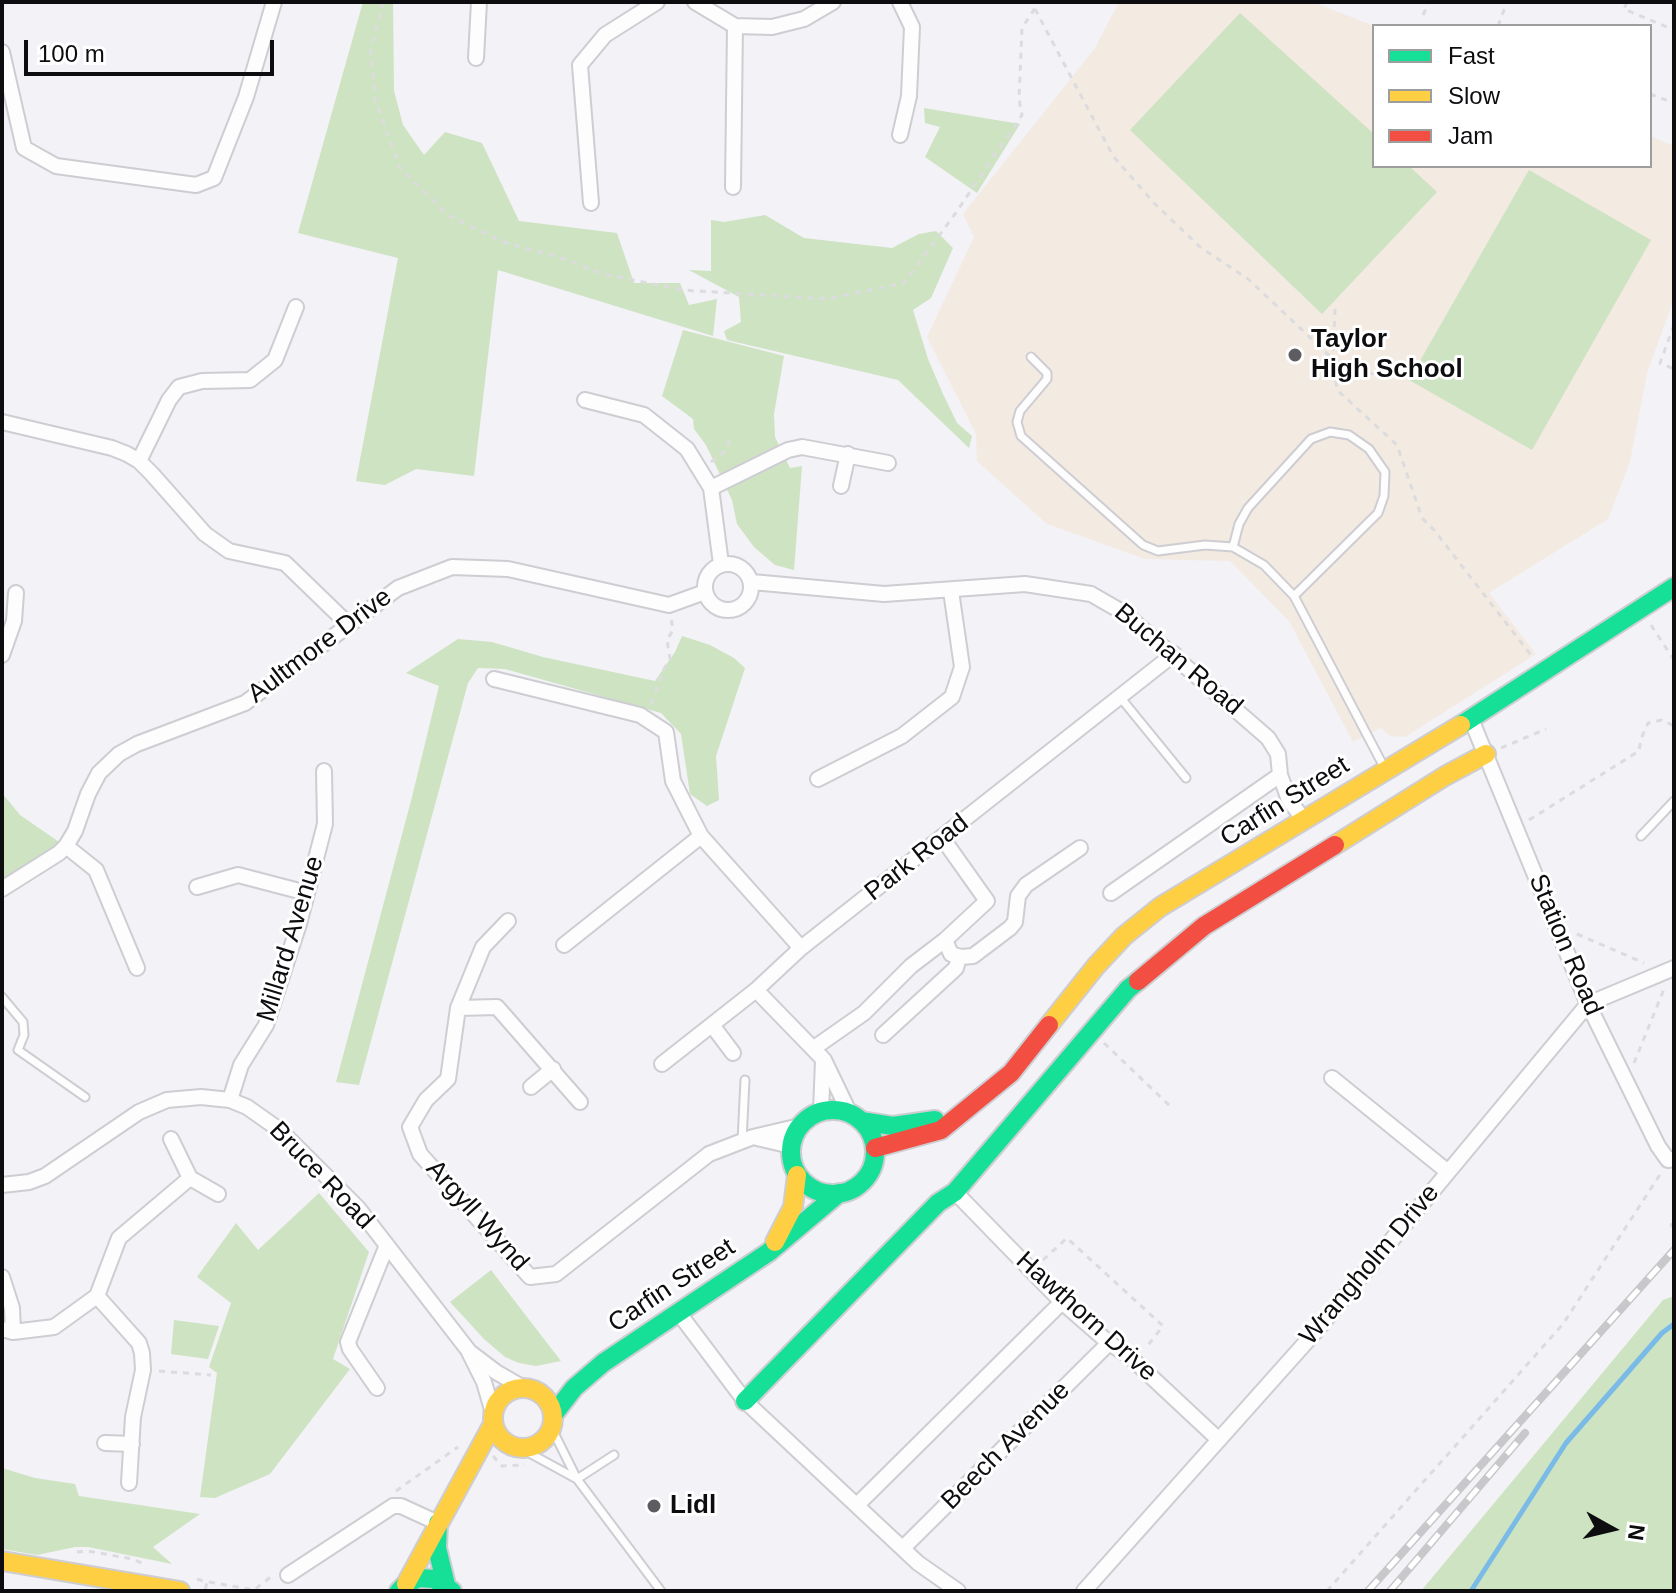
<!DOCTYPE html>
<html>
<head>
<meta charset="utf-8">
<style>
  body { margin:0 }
  #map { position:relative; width:1676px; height:1593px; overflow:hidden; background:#f2f2f7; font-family:Arial,sans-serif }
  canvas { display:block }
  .frame { position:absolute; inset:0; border:4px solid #0d0d10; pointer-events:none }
  .legend { position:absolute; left:1372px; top:24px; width:280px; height:144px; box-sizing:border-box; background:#fff; border:2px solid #9e9e9f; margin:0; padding:10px 14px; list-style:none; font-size:24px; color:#0d0d10 }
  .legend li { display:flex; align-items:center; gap:16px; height:40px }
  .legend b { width:40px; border:2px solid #9e9e9f }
  .north { position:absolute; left:1572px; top:1489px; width:80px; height:80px; -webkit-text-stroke:6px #fff; paint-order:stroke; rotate:98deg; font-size:22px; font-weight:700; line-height:32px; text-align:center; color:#0d0d10 }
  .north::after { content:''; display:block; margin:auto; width:28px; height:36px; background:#0d0d10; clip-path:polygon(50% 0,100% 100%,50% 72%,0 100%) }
  .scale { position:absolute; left:24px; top:40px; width:250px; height:36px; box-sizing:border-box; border:4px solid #0d0d10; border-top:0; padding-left:10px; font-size:24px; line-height:28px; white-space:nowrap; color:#0d0d10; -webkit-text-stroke:6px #fff; paint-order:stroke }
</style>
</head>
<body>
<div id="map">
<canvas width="1676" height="1593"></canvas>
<div class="frame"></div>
<ul class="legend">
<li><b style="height:10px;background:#16e098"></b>Fast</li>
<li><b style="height:10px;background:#ffcf43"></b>Slow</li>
<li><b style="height:10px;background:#f24e42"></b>Jam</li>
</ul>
<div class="north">N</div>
<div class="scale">100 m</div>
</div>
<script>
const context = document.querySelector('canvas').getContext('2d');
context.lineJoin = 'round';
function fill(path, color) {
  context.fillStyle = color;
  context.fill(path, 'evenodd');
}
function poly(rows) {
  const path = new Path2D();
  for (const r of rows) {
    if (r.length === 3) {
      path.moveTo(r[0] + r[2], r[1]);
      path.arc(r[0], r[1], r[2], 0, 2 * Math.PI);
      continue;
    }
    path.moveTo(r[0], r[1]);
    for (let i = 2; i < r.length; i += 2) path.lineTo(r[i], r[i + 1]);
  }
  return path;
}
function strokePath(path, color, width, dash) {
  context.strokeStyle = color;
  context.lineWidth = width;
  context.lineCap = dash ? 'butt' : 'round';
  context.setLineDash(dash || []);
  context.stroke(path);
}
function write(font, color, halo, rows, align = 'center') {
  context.font = font + ' Arial,sans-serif';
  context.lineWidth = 6;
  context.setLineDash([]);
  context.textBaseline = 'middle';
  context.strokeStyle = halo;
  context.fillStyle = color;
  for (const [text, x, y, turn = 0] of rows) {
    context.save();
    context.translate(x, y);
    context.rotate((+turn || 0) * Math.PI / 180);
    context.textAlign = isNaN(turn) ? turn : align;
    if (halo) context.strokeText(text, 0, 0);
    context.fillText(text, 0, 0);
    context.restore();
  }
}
fill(poly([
  [1119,2,1313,2,1374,26,1374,166,1650,166,1650,136,1674,146,1674,299,1647,373,1630,462,1608,519,1489,593,1536,654,1405,737,1390,736,1381,728,1353,742,1289,621,1230,561,1145,559,1047,524,977,461,976,434,927,337,974,237,963,214,1095,48]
]), '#f3eae2');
fill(poly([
  [363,2,393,2,394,91,403,125,424,155,445,132,482,143,519,221,617,233,634,283,680,283,689,305,717,299,713,336,498,270,474,476,416,469,385,485,356,481,398,258,298,233],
  [1240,13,1374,134,1374,166,1409,166,1437,192,1322,314,1130,130],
  [924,108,1020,124,977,193,925,157,940,127,925,123],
  [1529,170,1651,240,1532,450,1409,380],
  [765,215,804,238,892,248,919,234,936,231,953,248,931,298,913,310,928,359,943,394,957,423,972,436,969,448,898,380,727,340,724,331,741,322,739,297,689,270,711,271,711,220,724,222],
  [683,330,784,356,774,414,775,437,790,468,802,466,794,570,775,565,754,547,737,524,732,500,706,445,694,429,693,419,662,396],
  [682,636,710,645,734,658,745,668,716,756,719,800,707,806,690,794,681,734,661,713,505,669,478,668,468,683,359,1085,336,1082,412,797,439,686,406,673,458,639,492,642,543,657,655,681,675,652],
  [2,793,20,815,62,844,2,885],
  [319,1193,369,1252,333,1359,350,1369,270,1474,215,1498,200,1497,217,1373,209,1367,231,1303,197,1277,236,1223,258,1250],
  [491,1270,517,1304,561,1361,536,1366,519,1363,505,1357,484,1339,450,1302],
  [1674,1296,1674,1591,1421,1591,1663,1300],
  [174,1320,219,1326,208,1359,171,1354],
  [2,1468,35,1478,75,1484,79,1496,200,1514,153,1547,172,1564,88,1547,75,1547,37,1555,2,1549]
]), '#cee3c2');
strokePath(poly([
  [1471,1591,1566,1443,1662,1333,1674,1324]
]), '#7abae6', 5);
const lane = poly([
  [1031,357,1047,373,1047,379,1020,411,1017,422,1021,436,1143,545,1158,551,1205,545,1233,547,1264,565,1294,596,1385,769],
  [1233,547,1239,524,1248,508,1311,439,1330,432,1349,435,1369,449,1385,472,1384,496,1378,513,1294,596],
  [1120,697,1186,778],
  [1641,836,1674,801],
  [2,997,23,1022,24,1035,18,1050,85,1097],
  [742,1141,745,1080],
  [552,1429,577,1479,661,1591],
  [522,1449,575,1478],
  [577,1479,614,1455]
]);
const street = poly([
  [695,2,735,26,772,27,804,19,833,2],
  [2,52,24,148,56,166,196,185,214,178,246,97,274,2],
  [476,58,479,2],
  [900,135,909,96,912,27,900,2],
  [733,187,735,26],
  [591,203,580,65,605,35,657,2],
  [585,400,644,415,687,449,711,488,721,564],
  [2,422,112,448,127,454,139,461,152,474,205,534,229,551,285,563,349,625],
  [139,461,169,400,179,387,202,381,250,380,275,360,296,307],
  [841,486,848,454],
  [711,488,788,450,802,447,888,463],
  [728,587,23],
  [752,582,884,594,1025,584,1091,594,1124,613,1268,738,1278,754,1280,775,1289,800,1304,820],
  [2,655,14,621,16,593],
  [494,679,640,715,666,732,673,781,701,836,801,948],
  [1471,719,1588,1004,1658,1146,1668,1160,1674,1159],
  [818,779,902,736,952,697,962,667,951,591],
  [943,839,987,901,945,940,951,954,961,957,973,956,1010,928,1015,922,1018,896,1026,885,1080,848],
  [66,846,96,870,137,968],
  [197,887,238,875,307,893],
  [2,889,59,853,66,846,75,831,88,794,99,773,119,754,137,744,245,703,398,588,452,567,508,569,669,605,705,592],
  [1111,893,1280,775],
  [508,921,483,947,458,1008,448,1079,426,1100,410,1127,420,1154,530,1277,556,1274,709,1154,753,1137,800,1126],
  [564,945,701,836],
  [756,990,824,1060,850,1114],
  [458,1008,497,1007,580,1102],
  [712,1025,733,1053],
  [883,1035,956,968,959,957],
  [814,1048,864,1013,911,966,945,940],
  [662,1064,756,990,801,948,1174,654],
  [1332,1078,1448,1172],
  [531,1087,553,1069],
  [230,1100,241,1065,266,1025,299,924,325,824,324,771],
  [821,1112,823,1060],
  [757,1138,791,1146],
  [190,1178,218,1194],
  [2,1185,29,1182,45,1176,139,1112,167,1100,201,1097,230,1100,247,1107,281,1131,358,1208,468,1350,484,1382,493,1413],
  [955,1192,1062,1302,1109,1343,1129,1356,1219,1440],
  [2,1277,12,1308,13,1332],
  [97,1296,139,1343,142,1353,143,1370,133,1417,129,1483],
  [678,1312,745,1401,918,1563,958,1591],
  [2,1329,13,1332,54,1327,97,1296,119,1238,190,1178,171,1139],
  [471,1353,496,1372,522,1387],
  [377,1388,350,1349,348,1342,387,1245],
  [105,1443,132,1444],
  [857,1505,1062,1302],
  [903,1548,1109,1343],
  [288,1575,393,1506,401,1506,438,1523],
  [1084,1591,1316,1331,1588,1004,1674,968]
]);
const fast = poly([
  [1461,725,1674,587],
  [833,1152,42],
  [861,1121,893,1126,935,1120],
  [745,1401,938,1203,955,1192,1128,989,1138,981],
  [554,1414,574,1388,603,1363,769,1252,839,1193],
  [438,1523,437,1548,446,1585],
  [399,1591,406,1584,419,1578,434,1579,452,1591]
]);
const slow = poly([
  [1335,845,1445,776,1486,754],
  [1049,1025,1096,966,1124,936,1160,907,1461,725],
  [775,1242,793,1207,797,1175],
  [523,1418,30],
  [2,1561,180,1591],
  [406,1584,493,1424]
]);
const jam = poly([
  [1138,981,1204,926,1335,845],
  [875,1148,941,1130,1011,1073,1049,1025]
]);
strokePath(lane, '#cdcdd2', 11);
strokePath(street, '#cdcdd2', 18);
strokePath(fast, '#cdcdd2', 22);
strokePath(slow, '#cdcdd2', 22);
strokePath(jam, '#cdcdd2', 22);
strokePath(poly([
  [383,2,371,50,375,99,400,168,448,215,503,242,565,259,603,274,683,290,827,299,904,283,955,214,1022,115,1019,99,1022,28,1039,2],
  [1627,2,1624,9,1674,30],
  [1035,9,1113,156,1154,203,1200,247,1248,279,1333,359,1381,377],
  [1423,15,1429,2],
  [1498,26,1507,2],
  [1650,94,1674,103],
  [1335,309,1333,359,1337,390,1397,445,1422,518,1434,530,1534,659],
  [1674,325,1660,363,1674,369],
  [711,462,727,450,731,434],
  [1651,625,1674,660],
  [651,704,664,669,670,659,667,640,673,630,671,618],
  [1501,748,1546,729],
  [1529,820,1639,751,1641,739,1648,723,1662,720,1674,726],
  [1577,934,1644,963],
  [1104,1043,1171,1107],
  [1634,1063,1664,989],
  [1674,1223,1671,1225,1674,1229],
  [1043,1260,1067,1238,1163,1326,1145,1349],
  [159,1371,211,1375],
  [493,1456,502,1466,525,1465],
  [396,1491,458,1447],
  [77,1552,88,1551,133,1559,144,1564],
  [197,1579,207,1582,205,1591],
  [209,1582,254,1590,272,1576],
  [1327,1591,1563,1324,1661,1173]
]), '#dcdcde', 3, [6, 6]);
strokePath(lane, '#fdfdfe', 7);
strokePath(street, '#fdfdfe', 14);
strokePath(fast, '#16e098', 18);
strokePath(slow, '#ffcf43', 18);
strokePath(jam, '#f24e42', 18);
const rail = poly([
  [1368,1591,1674,1250],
  [1390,1591,1525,1433]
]);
strokePath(rail, '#c8c8ca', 8);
strokePath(rail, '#fff', 5, [15]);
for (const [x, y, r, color] of [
  [1295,355,8,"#5d5d61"],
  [654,1506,8,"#5d5d61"]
]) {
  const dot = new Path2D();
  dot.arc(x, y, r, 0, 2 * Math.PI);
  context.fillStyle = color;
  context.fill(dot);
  strokePath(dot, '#fff', 3);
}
write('bold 26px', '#0d0d10', '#fff', [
  ["Taylor",1311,340],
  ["High School",1311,370],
  ["Lidl",670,1506]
], 'left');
write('26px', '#0d0d10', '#fff', [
  ["Aultmore Drive",320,646,-37],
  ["Buchan Road",1178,660,40],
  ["Carfin Street",1285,802,-32],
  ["Park Road",917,858,-38],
  ["Millard Avenue",291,939,-73],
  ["Station Road",1565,945,67],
  ["Bruce Road",321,1176,46],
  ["Argyll Wynd",477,1216,48],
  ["Wrangholm Drive",1370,1265,-50],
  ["Carfin Street",672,1286,-34],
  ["Hawthorn Drive",1086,1317,42],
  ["Beech Avenue",1006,1446,-45]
]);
</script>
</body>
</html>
